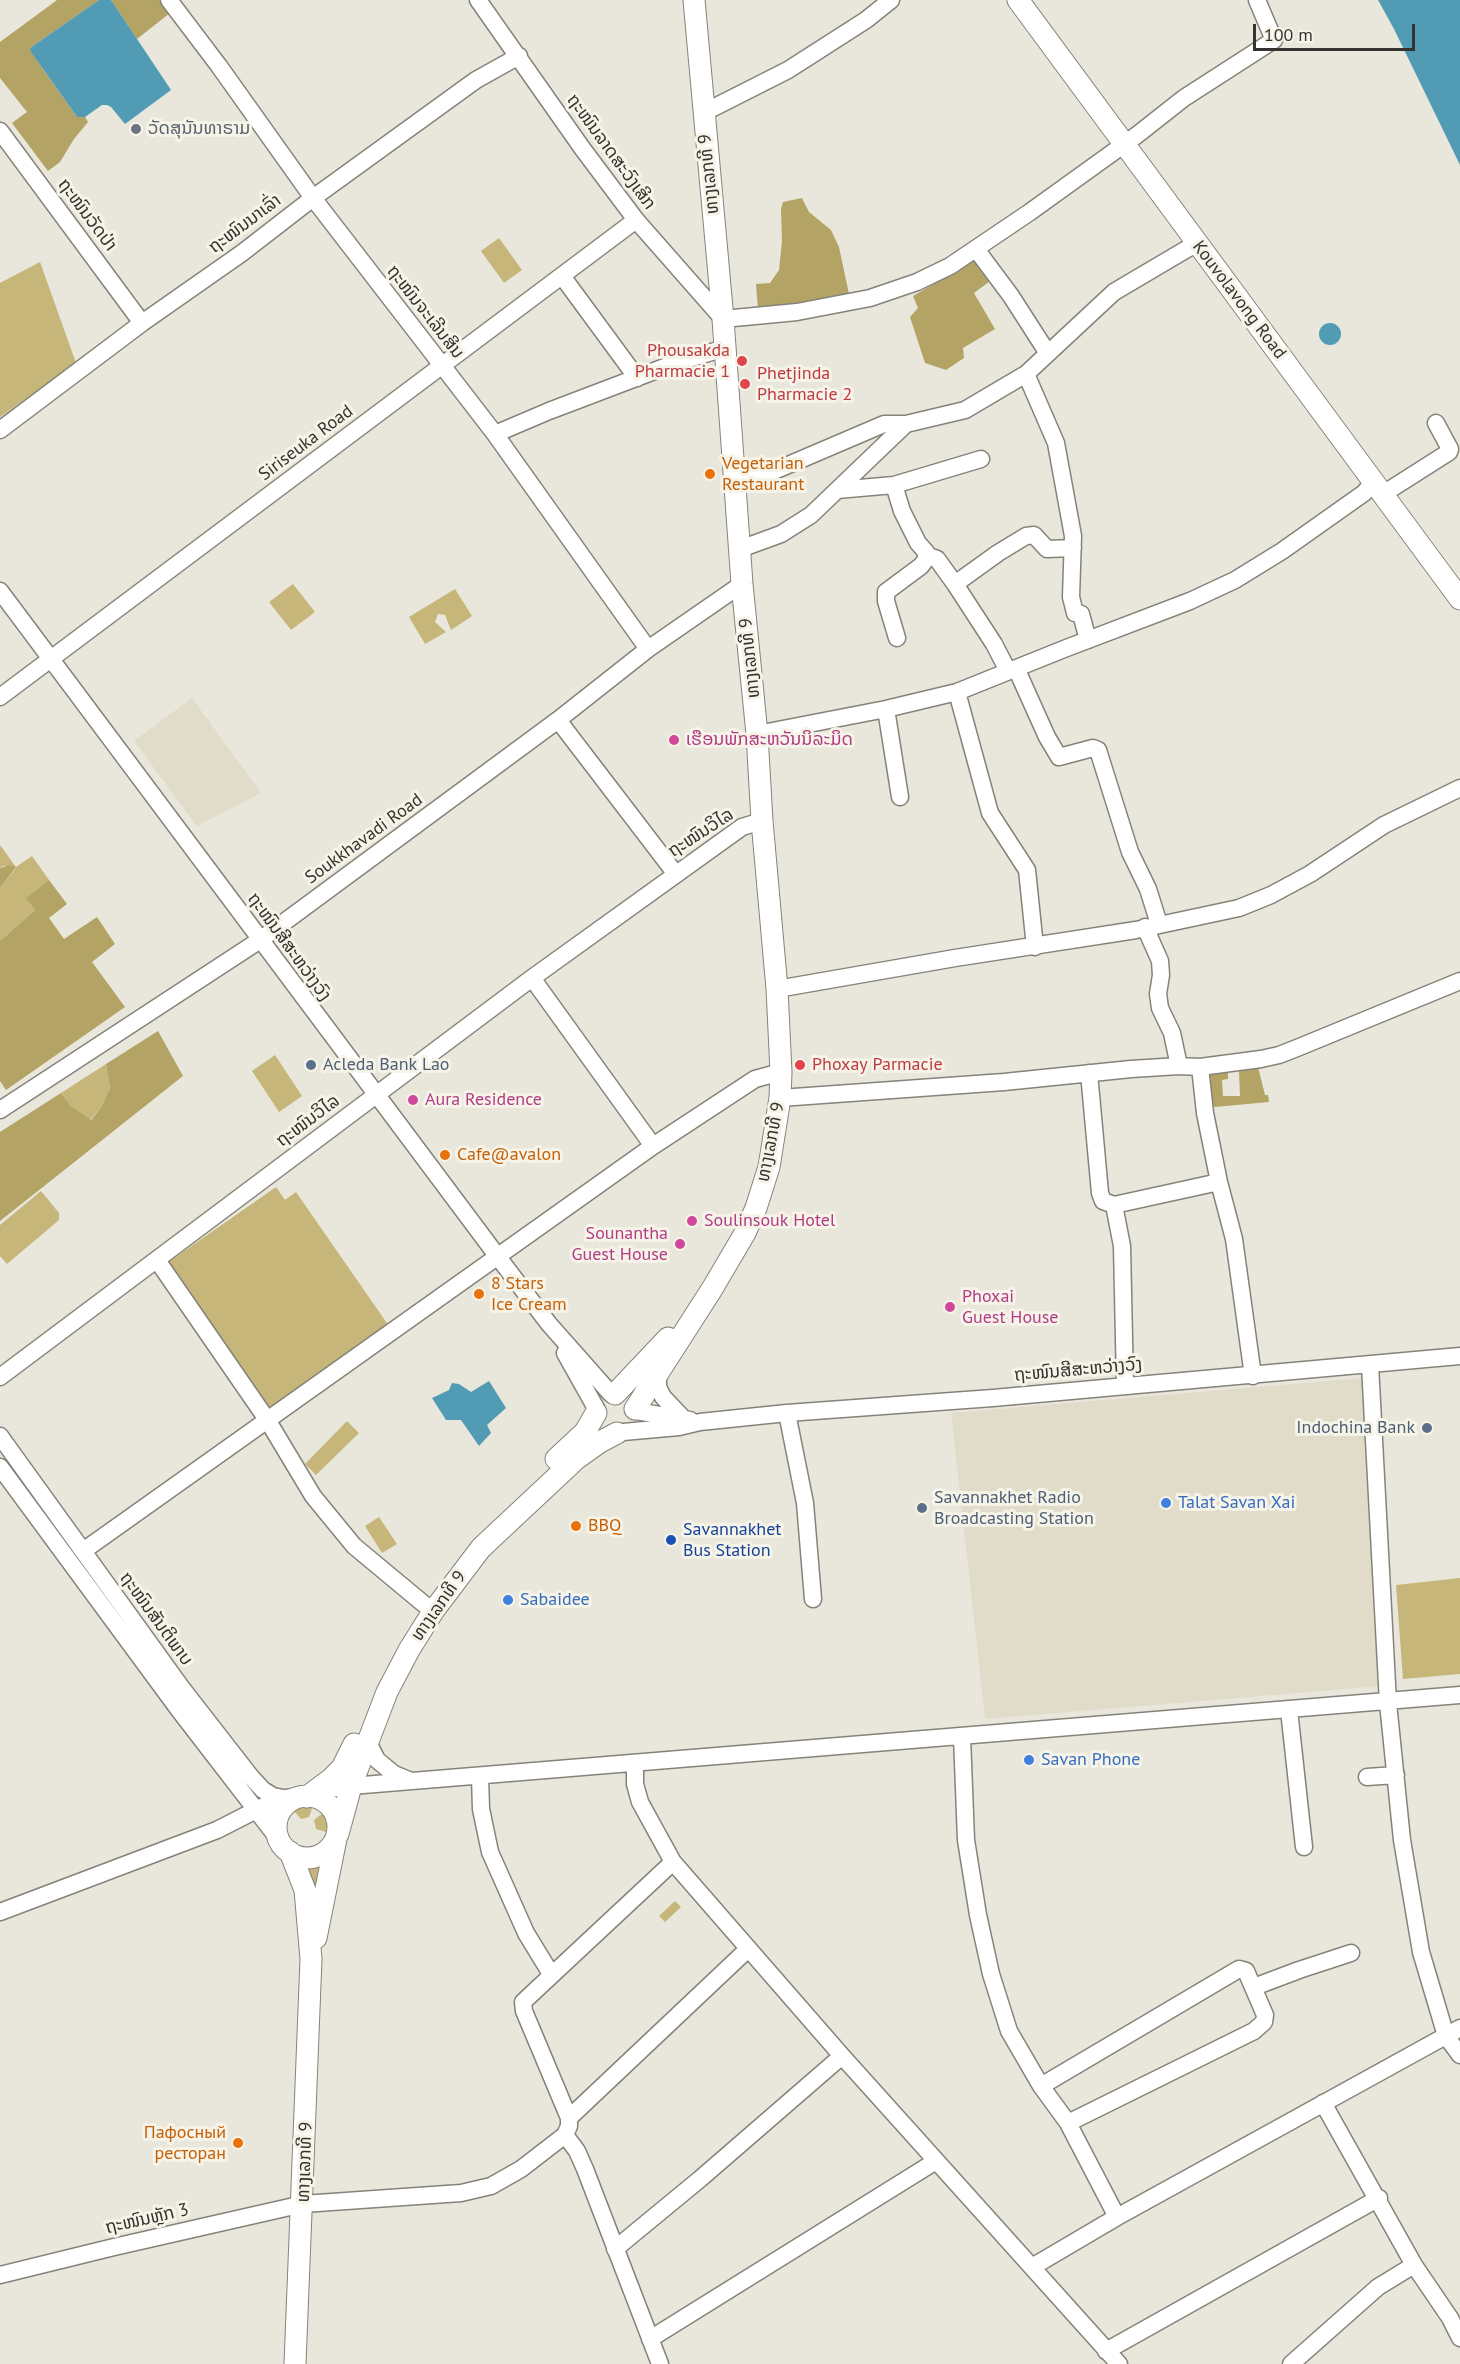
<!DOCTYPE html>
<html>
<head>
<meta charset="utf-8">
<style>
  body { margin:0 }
  #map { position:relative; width:1460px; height:2364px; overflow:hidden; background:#e9e6db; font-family:"PT Sans",sans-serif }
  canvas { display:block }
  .scale { position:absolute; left:1253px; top:24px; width:162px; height:27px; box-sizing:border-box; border:3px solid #34332f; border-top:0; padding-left:8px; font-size:18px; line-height:21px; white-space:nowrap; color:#34332f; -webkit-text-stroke:4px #f6f4e8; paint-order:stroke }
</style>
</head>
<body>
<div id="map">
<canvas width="1460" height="2364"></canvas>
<div class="scale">100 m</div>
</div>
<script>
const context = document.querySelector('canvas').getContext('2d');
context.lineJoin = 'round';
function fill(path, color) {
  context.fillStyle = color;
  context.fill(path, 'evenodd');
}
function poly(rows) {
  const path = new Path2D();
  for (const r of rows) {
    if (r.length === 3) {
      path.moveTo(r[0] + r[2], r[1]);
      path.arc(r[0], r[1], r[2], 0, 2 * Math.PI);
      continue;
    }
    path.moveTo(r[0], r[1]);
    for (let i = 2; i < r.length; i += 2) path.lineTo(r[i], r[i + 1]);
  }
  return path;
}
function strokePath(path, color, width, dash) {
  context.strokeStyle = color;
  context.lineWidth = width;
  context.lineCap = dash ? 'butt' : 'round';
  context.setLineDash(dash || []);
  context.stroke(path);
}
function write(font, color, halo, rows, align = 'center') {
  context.font = font + ' "PT Sans","Noto Sans Lao",sans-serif';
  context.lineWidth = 6;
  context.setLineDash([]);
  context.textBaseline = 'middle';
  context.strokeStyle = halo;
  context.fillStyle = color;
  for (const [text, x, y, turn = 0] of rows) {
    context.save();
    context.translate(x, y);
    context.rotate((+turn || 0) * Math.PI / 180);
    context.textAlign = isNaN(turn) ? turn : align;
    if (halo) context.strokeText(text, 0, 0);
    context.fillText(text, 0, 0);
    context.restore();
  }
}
fill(poly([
  [192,698,261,793,197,826,134,741],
  [1364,1378,1382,1686,985,1719,951,1413]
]), '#e1dcca');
fill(poly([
  [499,238,522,270,504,283,481,251],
  [40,262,76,363,0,417,0,283],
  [293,584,315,612,291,630,269,602],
  [455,589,472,616,451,630,445,615,438,614,435,622,446,632,425,644,409,617],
  [0,845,16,867,32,856,49,880,27,898,35,910,0,941,0,888,16,868,3,866,0,868],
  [275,1055,302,1096,279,1112,252,1071],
  [106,1064,110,1088,101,1107,90,1120,71,1106,61,1093],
  [276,1187,285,1200,296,1192,391,1329,271,1413,167,1263],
  [41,1191,59,1213,59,1220,7,1264,0,1256,0,1225],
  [347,1421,359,1433,316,1475,305,1464],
  [379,1517,397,1544,382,1553,365,1526],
  [1460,1578,1460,1674,1403,1679,1396,1585],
  [306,1806,313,1806,309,1817,301,1819,294,1811],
  [323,1813,327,1826,326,1832,316,1829,314,1820],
  [322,1860,316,1913,302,1862],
  [675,1901,681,1907,665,1922,659,1916]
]), '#c6b679');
fill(poly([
  [57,0,99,0,30,48,40,65,77,117,85,117,88,122,74,139,60,162,48,171,12,123,27,112,0,78,0,42],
  [111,0,160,0,170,13,137,39],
  [802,198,809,212,831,230,839,247,849,294,838,299,758,310,756,284,770,283,779,270,782,241,781,209,783,202],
  [975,260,993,279,974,293,995,329,963,348,964,358,946,370,925,363,910,317,918,308,913,296,953,273,964,264],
  [10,865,16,867,0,888,0,868],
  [49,880,67,904,49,918,64,939,97,917,115,944,92,962,125,1007,6,1090,0,1081,0,941,35,910,26,898],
  [158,1031,183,1076,0,1221,0,1132,61,1093,71,1106,91,1120,101,1107,110,1088,106,1064],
  [1258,1067,1265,1095,1268,1095,1269,1102,1215,1107,1212,1104,1209,1082,1210,1075,1213,1071,1228,1071,1228,1079,1222,1080,1223,1096,1240,1096,1239,1071]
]), '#b3a466');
fill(poly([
  [99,0,111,0,171,90,125,124,111,107,107,105,102,105,85,117,77,117,31,52,30,48],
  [1378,0,1460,0,1460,165,1394,29],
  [1330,334,11],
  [489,1381,506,1408,487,1425,491,1433,479,1446,461,1420,446,1420,432,1398,449,1390,452,1383,459,1384,471,1392]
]), '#529bb5');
const minor = poly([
  [169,0,219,66,313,198,495,434,648,649],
  [478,0,582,148,636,220,723,319,797,312,870,298,917,282,950,266,1030,212,1137,135,1184,98,1274,40,1257,0],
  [703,113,788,70,866,20,891,0],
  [0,131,142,323],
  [976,249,1011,296,1047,352],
  [562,276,637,378],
  [1026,374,1056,443,1073,536,1071,597,1075,613,1081,614,1088,640],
  [0,430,142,323,242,253,313,198,476,80,519,56],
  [495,434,549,411,678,362,725,348],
  [736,482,767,474,884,424,906,424,965,410,1026,374,1114,292,1197,243],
  [894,485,981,459],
  [837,490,894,485,902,511,918,543,926,552,927,558,921,566,886,592,886,601,897,638],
  [1383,494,1449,452,1450,449,1436,423],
  [740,549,781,534,811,515,906,424],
  [926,555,937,559,955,584,994,644,1008,671],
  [955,584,998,553,1026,536,1034,535,1047,549,1073,548],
  [0,591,498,1257,549,1324,611,1394],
  [1016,668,1047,737,1059,757,1093,748,1098,750,1130,852,1148,889,1159,924],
  [957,692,990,813,1027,870,1035,947],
  [0,697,636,220],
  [886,709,900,797],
  [558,720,675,873],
  [757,734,886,709,957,692,1064,649,1190,601,1235,580,1282,551,1364,493,1374,481],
  [1145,927,1160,961,1161,975,1158,994,1160,1008,1172,1033,1179,1066],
  [532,978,653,1146],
  [777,989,955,958,1136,930,1239,908,1271,895,1310,874,1384,825,1460,788],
  [1200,1067,1205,1113,1219,1182,1234,1239,1253,1376],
  [1089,1073,1100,1193,1103,1201,1114,1205,1122,1246,1125,1386],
  [780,1098,1004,1082,1131,1069,1179,1066,1200,1067,1261,1059,1279,1055,1297,1048,1460,981],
  [0,1110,260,940,558,720,648,649,742,584],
  [1114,1205,1219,1182],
  [157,1260,268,1421,313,1496,354,1546,425,1605],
  [565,1353,597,1410],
  [1370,1365,1388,1703,1402,1840,1421,1952,1446,2036,1460,2055],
  [658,1372,658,1387,663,1397,683,1418],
  [0,1377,532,978,742,827,762,821],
  [636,1411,690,1420],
  [787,1413,805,1503,813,1599],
  [623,1432,679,1427,700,1422,787,1413,993,1398,1460,1356],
  [0,1436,181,1687,251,1777,263,1790,273,1796,283,1798,301,1797],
  [0,1467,179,1710,280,1841],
  [83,1551,653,1146,755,1079,781,1072],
  [1289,1710,1304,1847],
  [370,1736,370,1746,377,1760,394,1774,411,1781],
  [962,1737,966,1840,978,1915,991,1974,1009,2031,1041,2086,1068,2123,1117,2217],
  [635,1764,635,1784,640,1802,673,1862,842,2056,1119,2364],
  [480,1776,481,1809,490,1852,526,1933,551,1974],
  [1367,1777,1396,1775],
  [316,1791,351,1786,1460,1695],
  [0,1912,217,1830,266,1805],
  [1254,1987,1299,1970,1351,1953],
  [1041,2086,1239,1969,1246,1971,1265,2015,1264,2022,1254,2031,1068,2123],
  [1323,2103,1414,2265,1450,2318,1460,2338],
  [569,2118,748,1949],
  [615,2249,700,2179,842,2056],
  [1032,2267,1117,2217,1460,2028],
  [0,2275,114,2247,303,2204,461,2193,491,2186,521,2169,565,2135],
  [650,2339,936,2161],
  [1106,2351,1379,2198],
  [660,2364,585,2169,577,2151,565,2135,569,2126,569,2118,524,2011,523,2002,673,1862],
  [1291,2364,1378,2287,1414,2265]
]);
const major = poly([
  [1018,0,1460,599],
  [615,1394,668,1338],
  [635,1409,712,1289,745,1233,756,1208,769,1167,780,1098,781,1072,777,989,762,821,757,734,742,584,723,319,694,0],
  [556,1459,585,1432,596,1413],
  [307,1827,31],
  [307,1797,331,1779,342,1768,354,1744],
  [338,1834,351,1786,387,1692,409,1650,434,1610,481,1548,576,1459,600,1442,617,1433],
  [290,1852,305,1890,311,1959,295,2364],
  [316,1938,336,1839]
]);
strokePath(minor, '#858379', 19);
strokePath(major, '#858379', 23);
strokePath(minor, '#fff', 16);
strokePath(major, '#fff', 21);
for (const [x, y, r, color] of [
  [136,129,6,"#6b7280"],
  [742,361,6,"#e0444e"],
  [745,384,6,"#e0444e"],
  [710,474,6,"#e8710a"],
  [674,740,6,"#d1479c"],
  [311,1065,6,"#5c6f8a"],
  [800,1065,6,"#e0444e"],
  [413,1100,6,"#d1479c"],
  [445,1155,6,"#e8710a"],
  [692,1221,6,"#d1479c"],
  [680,1244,6,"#d1479c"],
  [479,1294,6,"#e8710a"],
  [950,1307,6,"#d1479c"],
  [1427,1428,6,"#5c6f8a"],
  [1166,1503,6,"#3f7fe0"],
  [922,1508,6,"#5c6f8a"],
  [576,1526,6,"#e8710a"],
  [671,1540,6,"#1a4fb4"],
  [508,1600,6,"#3f7fe0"],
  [1029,1760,6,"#3f7fe0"],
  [238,2143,6,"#e8710a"]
]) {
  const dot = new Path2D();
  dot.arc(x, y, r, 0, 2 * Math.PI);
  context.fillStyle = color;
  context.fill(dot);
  strokePath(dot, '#f6f4e8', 2);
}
write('18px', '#5b616d', '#f6f4e8', [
  ["ວັດສຸນັນທາຣາມ",148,129]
], 'left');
write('18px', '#34332f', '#f6f4e8', [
  ["ຖະໜົນລາດສະວົງເສິກ",611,152,54],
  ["ທາງເລກທີ 9",709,174,-96],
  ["ຖະໜົນວັດປ່າ",87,215,53],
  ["ຖະໜົນນາເລົ່າ",245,224,-37],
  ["Kouvolavong Road",1239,300,53],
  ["ຖະໜົນຈະເລີນສິນ",425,312,52],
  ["Siriseuka Road",306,443,-37],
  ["ທາງເລກທີ 9",750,658,-96],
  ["ຖະໜົນວິໄລ",701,833,-33],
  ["Soukkhavadi Road",364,839,-36],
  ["ຖະໜົນສີສະຫວ່າງວົງ",289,947,54],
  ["ຖະໜົນວິໄລ",308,1121,-37],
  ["ທາງເລກທີ 9",771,1142,-79],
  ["ຖະໜົນສີສະຫວ່າງວົງ",1078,1370,-5],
  ["ທາງເລກທີ 9",439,1606,-55],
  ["ຖະໜົນສັນຕິພາບ",156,1619,54],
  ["ທາງເລກທີ 9",305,2162,-88],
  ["ຖະໜົນຫຼັກ 3",147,2219,-13]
]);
write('18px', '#be3a42', '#f6f4e8', [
  ["Phousakda",730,351,"right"],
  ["Pharmacie 1",730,372,"right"],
  ["Phetjinda",757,374],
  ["Pharmacie 2",757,395],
  ["Phoxay Parmacie",812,1065]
], 'left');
write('18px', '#c56008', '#f6f4e8', [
  ["Vegetarian",722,464],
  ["Restaurant",722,485],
  ["Cafe@avalon",457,1155],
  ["8 Stars",491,1284],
  ["Ice Cream",491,1305],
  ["BBQ",588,1526],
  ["Пафосный",226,2133,"right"],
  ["ресторан",226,2154,"right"]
], 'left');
write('18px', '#b23c85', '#f6f4e8', [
  ["ເຮືອນພັກສະຫວັນນິລະມິດ",686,740],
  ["Aura Residence",425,1100],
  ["Soulinsouk Hotel",704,1221],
  ["Sounantha",668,1234,"right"],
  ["Guest House",668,1255,"right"],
  ["Phoxai",962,1297],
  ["Guest House",962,1318]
], 'left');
write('18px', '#4e5e75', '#f6f4e8', [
  ["Acleda Bank Lao",323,1065],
  ["Indochina Bank",1415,1428,"right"],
  ["Savannakhet Radio",934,1498],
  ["Broadcasting Station",934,1519]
], 'left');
write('18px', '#366cbe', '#f6f4e8', [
  ["Talat Savan Xai",1178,1503],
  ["Sabaidee",520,1600],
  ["Savan Phone",1041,1760]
], 'left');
write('18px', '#164399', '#f6f4e8', [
  ["Savannakhet",683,1530],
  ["Bus Station",683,1551]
], 'left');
</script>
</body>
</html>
